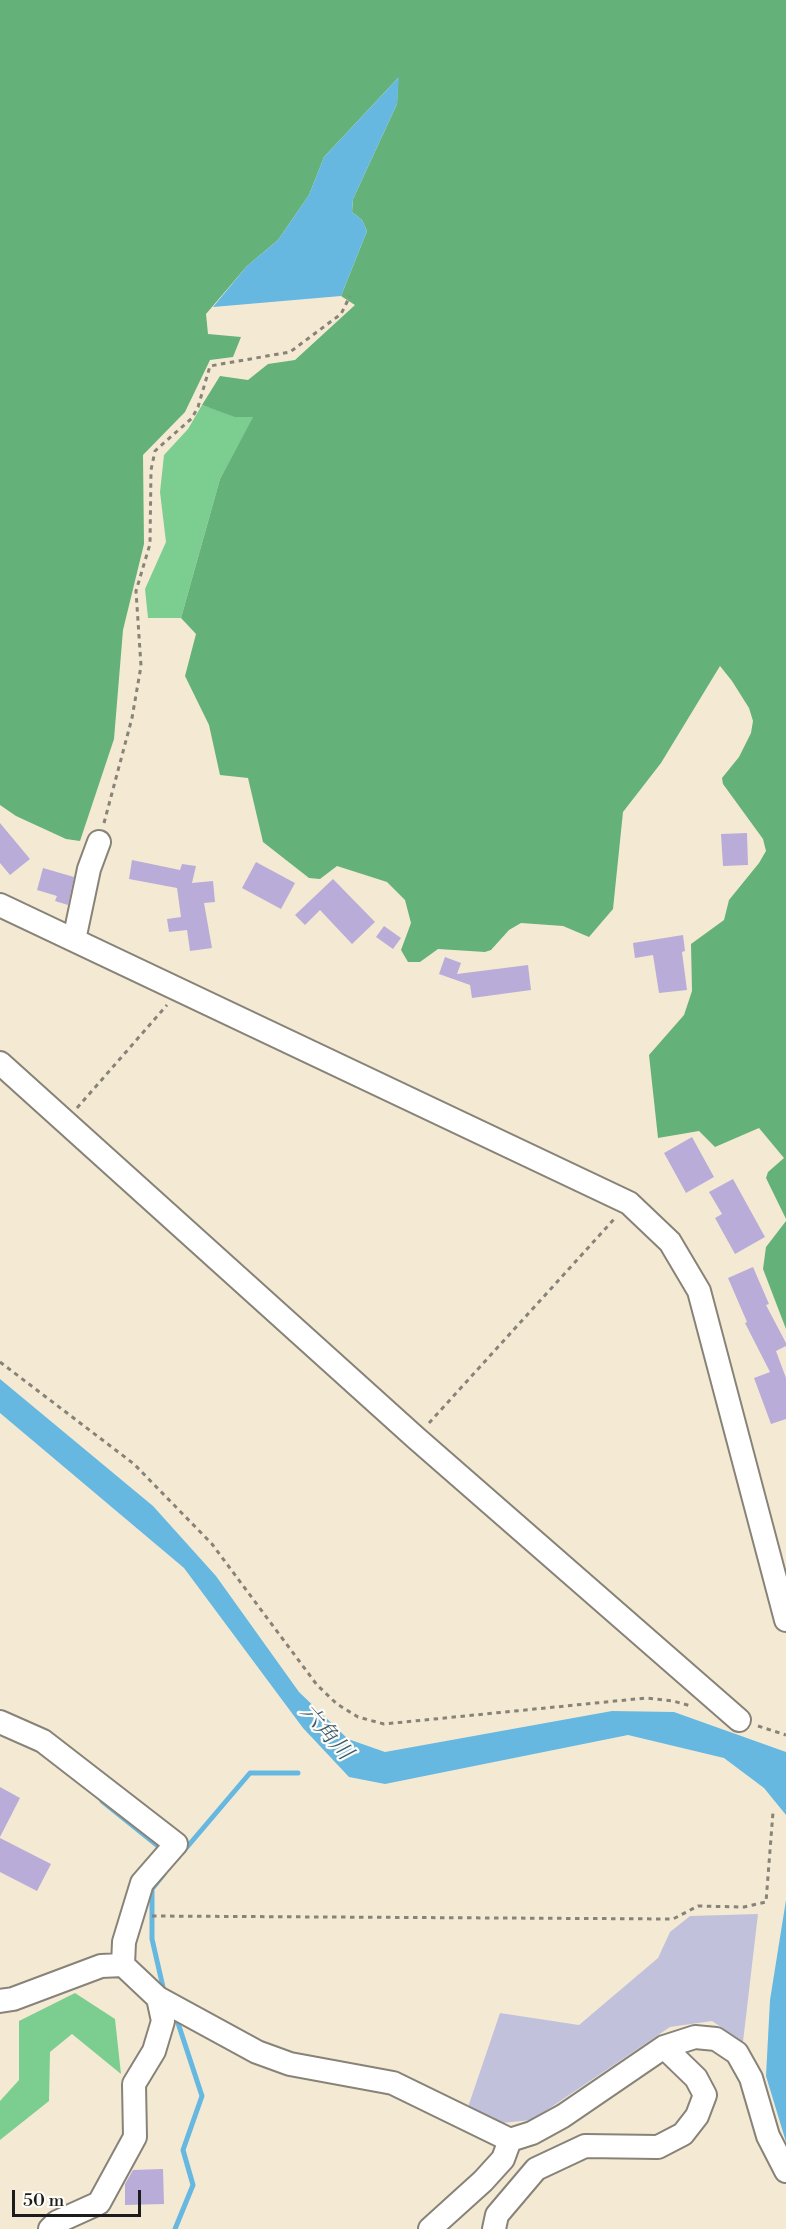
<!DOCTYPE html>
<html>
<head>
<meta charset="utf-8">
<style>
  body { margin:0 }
  #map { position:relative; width:786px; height:2229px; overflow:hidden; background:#f4ead4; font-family:"Libre Bodoni",serif }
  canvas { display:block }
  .scale { position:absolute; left:12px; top:2190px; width:129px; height:27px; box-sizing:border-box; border:3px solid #1c1c1c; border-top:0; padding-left:8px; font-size:18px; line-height:21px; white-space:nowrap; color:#1c1c1c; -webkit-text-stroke:4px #fdfcf7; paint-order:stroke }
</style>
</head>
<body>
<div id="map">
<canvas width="786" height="2229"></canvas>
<div class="scale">50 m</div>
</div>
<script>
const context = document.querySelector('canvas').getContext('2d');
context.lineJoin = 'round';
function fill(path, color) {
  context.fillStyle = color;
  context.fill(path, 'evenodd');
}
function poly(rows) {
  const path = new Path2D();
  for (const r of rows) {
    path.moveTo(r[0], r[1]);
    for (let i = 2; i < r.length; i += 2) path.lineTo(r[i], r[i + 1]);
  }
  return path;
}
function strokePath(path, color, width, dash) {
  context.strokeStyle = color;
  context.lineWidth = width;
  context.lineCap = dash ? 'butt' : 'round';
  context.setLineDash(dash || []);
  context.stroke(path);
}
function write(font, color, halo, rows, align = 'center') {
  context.font = font + ' "Libre Bodoni","Noto Serif JP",serif';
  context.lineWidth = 4.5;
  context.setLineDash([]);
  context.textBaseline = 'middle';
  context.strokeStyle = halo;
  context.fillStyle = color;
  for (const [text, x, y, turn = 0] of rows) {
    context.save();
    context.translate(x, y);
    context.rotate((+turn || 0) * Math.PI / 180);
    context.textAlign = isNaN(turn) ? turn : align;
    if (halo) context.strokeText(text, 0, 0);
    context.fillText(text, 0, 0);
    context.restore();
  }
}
fill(poly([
  [758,1914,743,2042,712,2021,670,2027,532,2120,501,2123,468,2107,500,2013,579,2025,658,1958,670,1932,690,1916]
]), '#c2c1dc');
fill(poly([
  [202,405,235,416,254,416,220,479,181,618,148,618,145,589,166,542,160,492,164,455,188,429],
  [75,1993,115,2019,121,2074,72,2034,50,2052,49,2101,0,2140,0,2101,19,2080,19,2021]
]), '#7cce90');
fill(poly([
  [0,0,786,0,786,1219,766,1178,768,1172,784,1158,759,1128,715,1147,699,1131,658,1138,649,1055,684,1015,692,991,691,944,724,920,729,900,759,863,766,851,763,839,723,784,722,778,739,757,751,733,753,721,749,708,732,681,720,666,661,763,623,812,613,909,589,937,563,926,521,923,509,930,491,950,485,952,438,949,420,962,408,962,401,950,411,923,405,900,387,882,337,866,320,879,309,878,263,842,248,778,220,775,209,725,185,676,196,634,181,618,220,479,253,417,235,417,202,405,220,376,248,380,268,364,295,360,355,305,341,296,367,231,362,220,352,212,353,199,397,104,398,78,324,157,309,195,278,240,247,266,206,314,208,334,241,337,233,357,210,360,185,412,143,455,144,544,123,630,114,739,80,841,66,839,16,816,0,805],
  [786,1221,786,1329,763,1269,766,1247]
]), '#65b17a');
fill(poly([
  [399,77,397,104,353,199,352,212,362,220,367,231,341,296,213,307,247,266,278,240,309,195,324,157],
  [0,1379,153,1506,216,1576,299,1692,348,1739,385,1752,612,1711,674,1712,786,1752,786,1815,764,1788,724,1758,628,1735,385,1784,349,1777,303,1728,184,1568,0,1413],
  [786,1900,786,2142,766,2076,770,2000]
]), '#66b8e1');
strokePath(poly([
  [102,1801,163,1850],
  [182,1853,250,1773,298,1773],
  [163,1987,152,1939,152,1889,164,1874],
  [175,2229,193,2185,183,2150,202,2096,177,2020]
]), '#66b8e1', 5);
fill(poly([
  [0,823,30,859,10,875,0,863],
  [747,833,748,865,723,866,721,834],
  [132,860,180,870,182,864,196,866,192,883,213,881,215,902,204,903,212,948,190,951,187,930,169,932,167,919,181,917,177,888,129,879],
  [256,862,295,883,281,909,242,888],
  [43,868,74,877,68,905,55,901,57,896,37,890],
  [333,879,375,922,352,944,320,910,305,925,295,915],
  [384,926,401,938,393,949,376,937],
  [683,935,685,951,682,952,687,990,659,993,653,955,635,958,633,943],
  [445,957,461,963,457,974,528,965,531,990,472,998,470,985,439,974],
  [692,1137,714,1177,686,1193,664,1153],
  [733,1179,765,1237,735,1254,715,1218,722,1214,709,1192],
  [753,1267,769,1304,766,1305,786,1343,786,1346,776,1351,786,1378,786,1419,771,1424,754,1378,770,1372,745,1323,747,1322,728,1278],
  [0,1787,20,1798,0,1837],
  [0,1838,51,1864,37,1891,0,1872],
  [163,2169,164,2204,125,2205,125,2184,133,2170]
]), '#b9acd8');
const minor = poly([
  [0,905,629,1203,670,1242,699,1291,786,1620],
  [74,940,89,869,99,842],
  [0,1063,416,1438,739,1720],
  [0,1722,43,1741,176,1844,142,1883,124,1942,123,1965],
  [0,2001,13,1999,101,1966,123,1965,158,1998,257,2052,290,2064,393,2083,510,2140,532,2133,563,2116,664,2047,695,2037,716,2039,737,2053,751,2078,768,2136,786,2171],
  [50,2229,57,2222,99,2203,135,2137,134,2084,154,2051,163,2021,158,1998],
  [430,2229,483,2181,503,2159,510,2140],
  [494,2229,497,2215,536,2169,585,2146,658,2147,683,2134,697,2116,705,2095,696,2078,664,2047]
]);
strokePath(minor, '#888378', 26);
strokePath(poly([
  [104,823,132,718,141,666,136,591,150,544,151,470,155,451,192,418,198,407,210,366,290,352,341,314,350,296],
  [77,1108,167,1005],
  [0,1362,134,1464,212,1544,317,1685,337,1704,358,1717,384,1724,646,1698,673,1701,691,1706],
  [429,1423,616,1217],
  [758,1726,786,1735],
  [152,1916,673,1919,698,1906,744,1907,766,1902,773,1812]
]), '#888378', 3, [4.5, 4.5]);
strokePath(minor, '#fff', 22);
write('italic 22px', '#3a5a6b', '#fdfcf7', [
  ["六角川",325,1733,48]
]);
</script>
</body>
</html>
